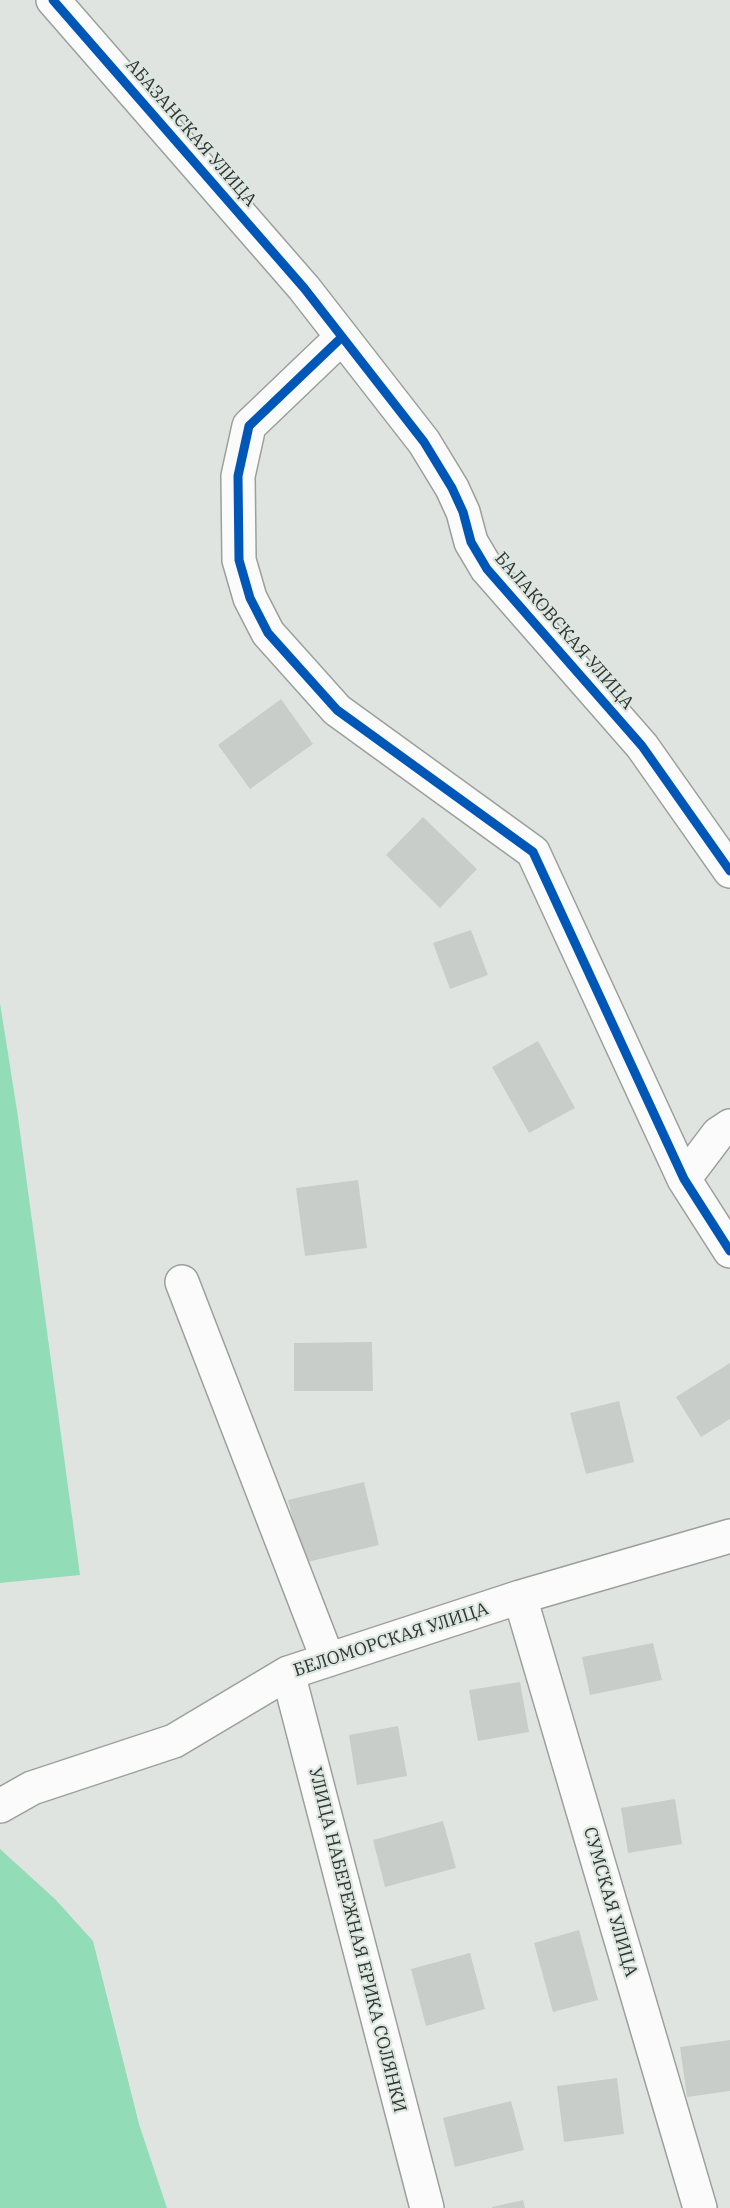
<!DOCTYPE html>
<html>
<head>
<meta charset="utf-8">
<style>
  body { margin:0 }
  canvas { display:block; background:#dfe4e1 }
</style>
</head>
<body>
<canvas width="730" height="2208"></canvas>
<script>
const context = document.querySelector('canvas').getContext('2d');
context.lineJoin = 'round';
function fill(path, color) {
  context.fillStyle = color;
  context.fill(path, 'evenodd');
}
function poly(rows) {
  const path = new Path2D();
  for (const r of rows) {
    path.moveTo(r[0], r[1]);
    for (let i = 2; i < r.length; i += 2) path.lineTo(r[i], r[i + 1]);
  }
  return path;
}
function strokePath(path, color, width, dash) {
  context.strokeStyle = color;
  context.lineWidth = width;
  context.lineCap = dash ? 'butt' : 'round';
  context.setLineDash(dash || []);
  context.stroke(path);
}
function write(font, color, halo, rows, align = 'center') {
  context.font = font + ' "IBM Plex Serif",serif';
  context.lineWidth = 4.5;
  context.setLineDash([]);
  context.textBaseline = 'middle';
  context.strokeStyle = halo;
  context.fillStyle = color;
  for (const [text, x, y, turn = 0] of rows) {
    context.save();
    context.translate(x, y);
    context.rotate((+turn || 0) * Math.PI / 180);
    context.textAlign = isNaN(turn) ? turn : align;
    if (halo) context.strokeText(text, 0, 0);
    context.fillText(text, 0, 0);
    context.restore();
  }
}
fill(poly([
  [0,1003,18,1117,80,1575,0,1583],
  [0,1849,55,1899,93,1941,139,2124,167,2208,0,2208]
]), '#93dcb8');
fill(poly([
  [281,699,313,744,250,789,218,745],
  [423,817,477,869,440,908,386,855],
  [471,930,488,975,450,989,433,943],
  [538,1041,575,1108,529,1133,492,1067],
  [358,1180,367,1248,305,1256,296,1188],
  [372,1342,373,1391,294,1391,294,1343],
  [730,1363,730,1419,701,1437,676,1397],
  [619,1401,634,1462,586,1474,570,1413],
  [364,1482,379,1545,303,1563,288,1500],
  [653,1643,662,1680,590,1695,582,1657],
  [520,1682,529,1732,478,1741,469,1690],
  [398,1726,407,1776,357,1785,349,1735],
  [675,1799,682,1844,628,1853,621,1808],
  [443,1821,456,1868,385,1887,373,1840],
  [579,1930,598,2000,553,2012,534,1943],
  [470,1953,485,2009,426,2026,411,1969],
  [730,2040,730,2091,687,2097,680,2047],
  [617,2078,624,2134,564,2142,557,2086],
  [511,2101,524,2150,455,2167,443,2118],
  [523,2200,525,2208,492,2208,492,2207]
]), '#c9cdca');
const minor = poly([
  [53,0,304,288,424,442,452,488,463,512,471,542,487,569,642,746,730,871],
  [342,337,249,426,238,476,239,560,250,598,268,633,337,710,533,852,684,1179,730,1251],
  [684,1179,718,1134,730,1126],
  [182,1282,328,1660],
  [520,1597,700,2208],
  [288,1673,427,2208],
  [0,1806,32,1788,174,1741,288,1673,520,1597,730,1536]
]);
strokePath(minor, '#9b9f9d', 36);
strokePath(minor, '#fafbfa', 33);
strokePath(poly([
  [53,0,304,288,424,442,452,488,463,512,471,542,487,569,642,746,730,871],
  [342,337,249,426,238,476,239,560,250,598,268,633,337,710,533,852,684,1179,730,1251]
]), '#0057b8', 9);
write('18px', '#303432', '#dce7e0', [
  ["АБАЗАНСКАЯ УЛИЦА",191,133,49],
  ["БАЛАКОВСКАЯ УЛИЦА",564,631,49],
  ["БЕЛОМОРСКАЯ УЛИЦА",391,1640,-18],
  ["СУМСКАЯ УЛИЦА",610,1902,74],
  ["УЛИЦА НАБЕРЕЖНАЯ ЕРИКА СОЛЯНКИ",357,1940,76]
]);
</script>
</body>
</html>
